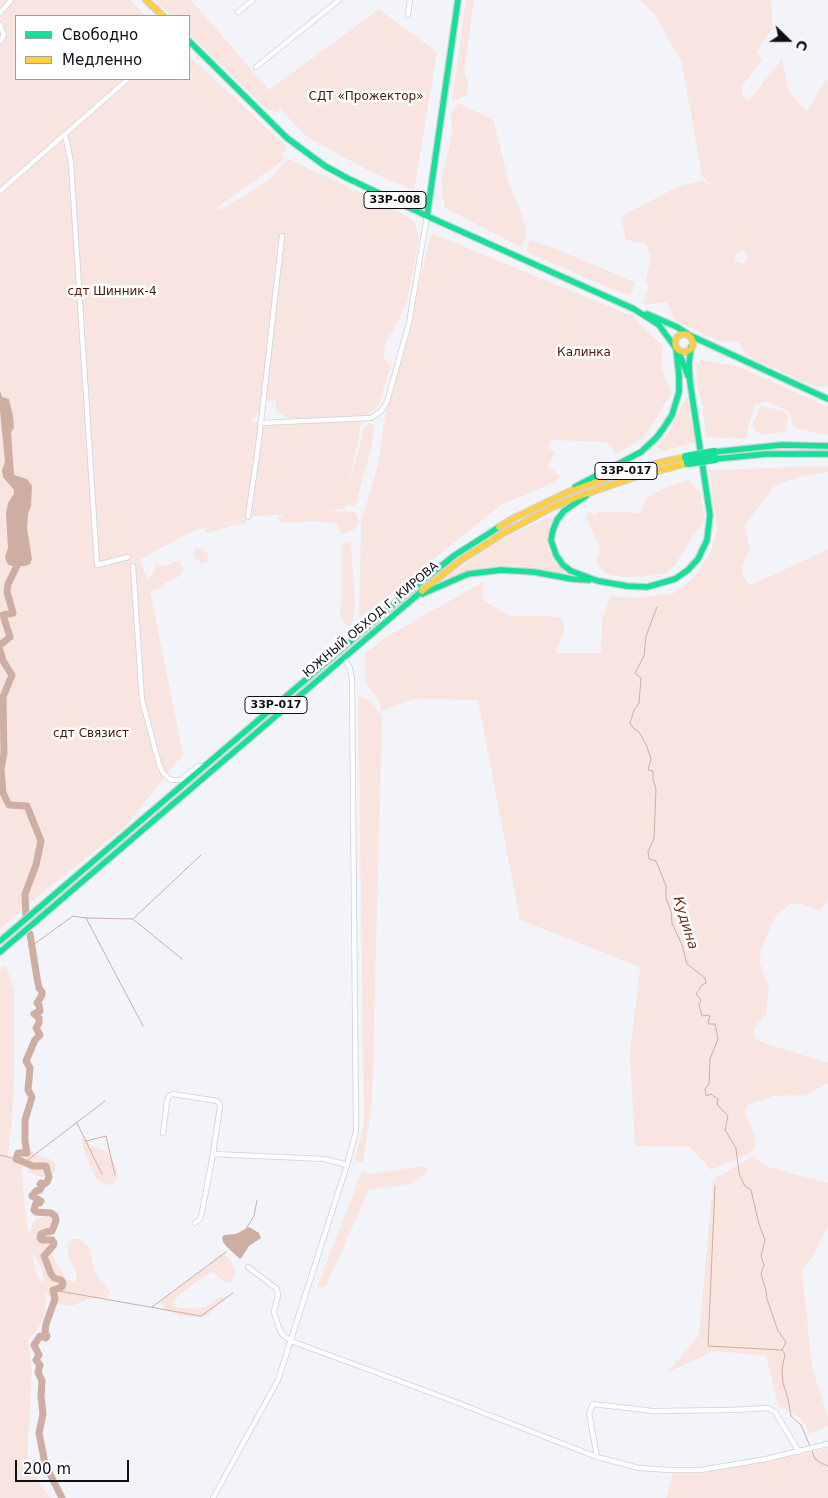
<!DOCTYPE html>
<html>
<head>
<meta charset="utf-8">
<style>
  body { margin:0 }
  #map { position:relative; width:828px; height:1498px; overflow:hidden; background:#f2f4fa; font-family:"DejaVu Sans",sans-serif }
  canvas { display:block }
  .legend { position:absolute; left:15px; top:15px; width:175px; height:65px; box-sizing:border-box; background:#fff; border:1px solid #9e9fa3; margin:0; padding:6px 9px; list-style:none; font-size:15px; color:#0d1018 }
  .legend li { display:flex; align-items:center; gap:10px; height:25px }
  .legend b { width:25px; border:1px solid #9e9fa3 }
  .north { position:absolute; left:763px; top:15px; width:50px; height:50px; -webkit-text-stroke:4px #fff; paint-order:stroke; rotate:112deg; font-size:14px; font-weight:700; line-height:20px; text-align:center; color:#0d1018 }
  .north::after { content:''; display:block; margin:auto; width:18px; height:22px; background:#0d1018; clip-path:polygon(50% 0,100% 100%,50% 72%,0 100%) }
  .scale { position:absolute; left:15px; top:1460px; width:114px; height:22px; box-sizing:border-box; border:2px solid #0d1018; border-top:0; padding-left:6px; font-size:15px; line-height:18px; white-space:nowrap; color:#0d1018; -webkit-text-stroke:4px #fff; paint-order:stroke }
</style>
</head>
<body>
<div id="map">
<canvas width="828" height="1498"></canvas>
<ul class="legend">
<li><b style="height:6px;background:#16e098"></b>Свободно</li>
<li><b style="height:6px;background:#ffcf43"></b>Медленно</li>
</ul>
<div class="north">С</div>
<div class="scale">200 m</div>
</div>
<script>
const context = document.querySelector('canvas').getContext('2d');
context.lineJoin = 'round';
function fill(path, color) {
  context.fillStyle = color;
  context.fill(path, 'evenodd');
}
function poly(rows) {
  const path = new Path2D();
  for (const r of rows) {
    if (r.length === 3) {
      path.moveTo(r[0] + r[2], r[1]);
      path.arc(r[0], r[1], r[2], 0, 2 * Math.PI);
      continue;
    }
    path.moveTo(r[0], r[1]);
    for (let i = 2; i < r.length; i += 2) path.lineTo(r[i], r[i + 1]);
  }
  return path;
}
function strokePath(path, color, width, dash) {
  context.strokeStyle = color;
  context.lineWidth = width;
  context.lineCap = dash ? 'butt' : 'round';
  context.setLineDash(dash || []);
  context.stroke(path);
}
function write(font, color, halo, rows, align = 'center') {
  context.font = font + ' "DejaVu Sans",sans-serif';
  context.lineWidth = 5;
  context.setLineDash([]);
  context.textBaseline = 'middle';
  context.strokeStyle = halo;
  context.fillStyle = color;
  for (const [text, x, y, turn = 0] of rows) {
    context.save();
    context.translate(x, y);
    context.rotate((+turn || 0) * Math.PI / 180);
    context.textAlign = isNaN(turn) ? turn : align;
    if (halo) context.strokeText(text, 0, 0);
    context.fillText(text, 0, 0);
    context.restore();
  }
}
fill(poly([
  [0,0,130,0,146,16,16,16,16,79,189,79,189,56,285,145,285,151,281,154,285,159,215,209,219,210,224,208,267,181,288,159,394,208,414,221,419,238,407,302,395,327,385,344,384,355,385,360,391,366,379,403,375,410,366,417,292,420,281,414,276,410,275,400,261,402,260,410,258,414,253,419,250,418,253,423,260,423,362,419,349,487,364,428,368,424,374,425,372,446,355,506,346,505,345,509,327,511,355,512,359,522,353,531,342,534,336,523,313,521,283,523,277,518,286,514,253,517,195,530,140,559,147,580,153,574,156,563,164,567,176,561,180,562,184,570,178,577,167,582,160,588,150,591,183,754,126,826,37,897,0,929],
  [154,0,191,0,269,90,379,9,437,52,414,190,373,173,306,136,279,108,278,112,266,109,189,34,189,16,171,16],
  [466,0,474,0,464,71,468,84,466,96,452,101],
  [640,0,771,0,773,28,757,51,762,60,741,87,744,99,749,100,782,59,789,92,807,111,825,81,828,80,828,386,816,387,753,359,744,352,739,341,720,342,676,321,666,302,643,305,649,287,646,280,651,257,646,244,626,240,621,217,677,187,702,181,711,184,702,176,682,63,656,16],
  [738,251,745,251,747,256,744,264,734,261],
  [458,103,493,119,509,182,521,213,526,231,522,248,445,208,441,181,452,135,451,114],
  [431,233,632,316,663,346,661,365,671,393,645,437,616,454,606,442,551,440,547,447,555,452,548,466,561,477,550,484,501,505,359,619,361,522,379,462,384,421,405,344],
  [529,240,546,245,635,282,633,290,630,295,616,291,527,252],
  [701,360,737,366,828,407,828,435,794,428,789,411,767,402,755,404,745,439,706,437,703,408,697,386,697,366],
  [687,396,695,442,664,451,656,447,667,435],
  [761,406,784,411,788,416,786,432,761,434,753,429,753,423],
  [828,466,828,472,801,477,775,485,745,525,750,549,742,566,743,576,750,585,828,550,828,900,821,909,817,910,801,904,791,904,777,914,765,939,761,950,760,963,769,989,766,1015,758,1023,754,1031,755,1038,761,1042,828,1063,828,1083,805,1095,774,1096,749,1104,745,1110,746,1116,754,1134,756,1146,752,1152,711,1170,690,1147,635,1146,630,1055,640,967,520,920,478,700,413,699,382,711,378,699,365,682,365,654,386,637,483,582,483,600,508,615,562,617,564,632,556,653,601,653,602,619,611,596,635,598,674,593,693,578,710,554,717,529,709,470],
  [690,480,694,487,700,491,704,516,703,523,685,548,675,565,665,574,654,574,642,577,622,577,605,573,596,561,600,549,586,517,588,512,596,515,599,512,642,513,646,498,668,486],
  [557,513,550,524,547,537,548,549,553,559,565,572,563,574,529,567,504,566,481,568,459,573,440,582,481,552,508,536],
  [246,519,247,521,247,523,234,525,212,532,204,533,205,529,210,527],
  [351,542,355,604,352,625,345,625,340,614,342,589,341,565,342,543],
  [201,548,207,552,208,561,202,564,195,557,194,549],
  [358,695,370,701,382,716,372,1103,363,1163,355,1160,364,1123],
  [6,965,14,990,14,1080,12,1119,8,1155,21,1167,28,1235,35,1219,44,1216,50,1217,55,1223,52,1255,66,1279,74,1282,76,1280,77,1276,76,1271,68,1256,67,1244,71,1239,80,1239,89,1248,95,1272,110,1293,106,1298,87,1299,72,1306,61,1305,56,1303,45,1292,46,1312,37,1330,28,1340,32,1370,27,1459,36,1478,50,1498,0,1498,0,970],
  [32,1253,35,1256,43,1272,44,1285,36,1272],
  [82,1139,85,1139,91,1146,106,1151,110,1155,113,1160,118,1173,117,1179,113,1184,110,1185,104,1184,96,1178,89,1165,82,1144],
  [22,1146,28,1147,36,1155,50,1159,55,1165,55,1172,50,1175,43,1177,36,1176,30,1172,21,1155,19,1150],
  [753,1156,766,1166,800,1176,828,1183,828,1228,826,1229,814,1255,802,1271,812,1367,828,1418,828,1426,809,1434,806,1426,798,1416,778,1405,766,1356,714,1351,667,1373,699,1335,713,1180],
  [424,1166,428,1172,410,1184,369,1190,326,1286,317,1288,362,1171,370,1174],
  [219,1255,226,1256,231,1261,235,1272,232,1281,228,1283,225,1283,214,1273,211,1272,182,1292,173,1302,173,1306,176,1307,199,1309,209,1305,219,1298,222,1297,225,1298,209,1314,205,1317,190,1317,180,1316,168,1311,160,1303,163,1298,196,1275],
  [828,1448,828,1498,666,1498,673,1472,701,1472,810,1453]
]), '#f9e5e0');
fill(poly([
  [0,391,2,397,9,399,13,416,14,428,11,432,14,475,27,479,32,486,31,506,28,514,27,528,32,559,30,564,25,566,13,566,9,565,7,563,5,557,8,548,6,513,8,503,14,494,14,490,3,477,2,470,5,462,0,410],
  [249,1227,259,1233,261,1238,249,1246,242,1257,240,1259,227,1247,223,1242,222,1238,224,1235,236,1234]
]), '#ceada2');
strokePath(poly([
  [657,607,646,636,644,656,635,673,641,678,639,703,634,710,630,723,634,729,638,731,642,737,647,747,651,759,648,770,653,771,653,779,656,789,654,838,648,852,649,859,656,861,666,886,666,898,671,911,672,923,682,945,687,964,705,978,706,983,702,985,696,994,701,1000,699,1005,702,1016,708,1015,710,1016,708,1022,709,1024,715,1024,718,1039,710,1059,709,1084,705,1089,706,1096,711,1094,718,1099,717,1104,728,1116,725,1130,736,1148,739,1173,744,1185,751,1190,759,1224,765,1240,761,1256,764,1265,761,1274,766,1290,767,1299,778,1331,786,1342,782,1350,785,1354,782,1369,783,1383,788,1399,791,1416,801,1425,810,1446],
  [86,918,143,1026],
  [134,920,182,959],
  [33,945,73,916,86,918,133,919,201,855],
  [77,1123,102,1174],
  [86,1141,106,1136,115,1175],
  [0,1155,16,1159],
  [25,1162,105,1101],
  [715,1186,708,1346,782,1350],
  [246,1229,254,1216,257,1200],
  [53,1290,201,1316,233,1293],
  [152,1307,226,1252],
  [812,1451,815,1459,823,1464,828,1466]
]), '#ceada2', 1);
strokePath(poly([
  [0,645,10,637,3,615,13,613,7,592,8,584,17,566,18,557],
  [0,650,3,661,12,675,3,697,4,753,1,769,3,793,9,805,27,806,41,841,36,865,25,894,26,917],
  [30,934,37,978,39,988,42,992,42,995,37,1003,39,1005,40,1011,34,1014,39,1018,39,1023,36,1028,40,1035,35,1040,26,1061,30,1068,28,1090,32,1097,25,1120,25,1141,27,1153,18,1153,16,1159,33,1166,46,1166,49,1177,47,1182,44,1184,41,1183,40,1184,42,1186,40,1190,36,1191,32,1196,41,1201,40,1203,36,1203,34,1210,36,1212,51,1213,55,1216,56,1221,52,1231,46,1232,41,1234,40,1238,42,1240,52,1240,54,1243,53,1246,44,1256,51,1274,54,1278,61,1280,63,1283,62,1287,53,1290,55,1299,46,1324,45,1332,47,1336,46,1338,40,1336,34,1345,39,1355,36,1360,40,1365,38,1372,42,1381,41,1396,43,1414,39,1433,45,1464,62,1498]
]), '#ceada2', 7);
const street = poly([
  [238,12,253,0],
  [0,13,11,0],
  [408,15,410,0],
  [0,24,4,35,0,42],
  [256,67,339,0],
  [65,134,71,163,97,565,128,557],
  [0,191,128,79],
  [260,423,371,418,381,411,387,402,409,323,427,216],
  [248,517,258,448,282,236],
  [133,566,142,700,159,764,163,773,171,780,180,780,198,766,204,767],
  [163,1133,167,1101,169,1096,173,1094,217,1101,219,1103,220,1106,213,1154,202,1212,200,1219,195,1223],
  [213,1154,325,1159,347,1165],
  [248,1267,277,1289,278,1296,274,1311,275,1316,279,1328,282,1334,291,1341,440,1396,597,1457,639,1468,670,1470,701,1470,766,1459,828,1444],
  [597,1457,589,1413,593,1404,653,1411,731,1410,768,1408,775,1412,799,1452],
  [213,1498,278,1380,347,1165,356,1131,352,680,350,668,343,658]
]);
const fast = poly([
  [189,41,287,138,325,166,347,178,427,216,634,309,659,325,675,347],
  [427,216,458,0],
  [647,314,677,327,688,334],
  [689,335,828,399],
  [678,350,688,376],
  [714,452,781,445,828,446],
  [715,459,766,454,828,454],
  [575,487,641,452,656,438,663,429,672,415,679,392,679,376,676,348],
  [586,496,564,511,557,520,553,530,551,540,556,555,563,565,571,571,598,581,627,586,647,587,675,579,688,570,698,559,707,540,710,515,690,382,689,364,691,347],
  [422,594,468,574,501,570,534,572,572,579,589,580],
  [0,941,407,593,455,555,499,527],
  [0,952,422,591]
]);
const slow = poly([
  [146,0,163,16],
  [684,343,9],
  [499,527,514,518,568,492,636,468,686,457],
  [422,591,461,560,502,534,553,507,577,497,635,477,688,463]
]);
strokePath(street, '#cfd2d9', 6);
strokePath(fast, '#cfd2d9', 8);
strokePath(slow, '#cfd2d9', 8);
strokePath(street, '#fdfdfe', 4.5);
strokePath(fast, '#16e098', 5.5);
strokePath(slow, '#ffcf43', 5.5);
const fastBridge = poly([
  [686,457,714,452],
  [688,463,715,459]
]);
strokePath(fastBridge, '#cfd0d4', 9, []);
strokePath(fastBridge, '#16e098', 8);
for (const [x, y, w] of [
  [395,200,62],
  [626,471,62],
  [276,705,62]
]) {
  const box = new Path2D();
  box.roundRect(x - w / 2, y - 8.5, w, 17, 4);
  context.fillStyle = '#fff';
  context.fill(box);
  strokePath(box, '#0d1018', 1);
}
write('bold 11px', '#0d1018', null, [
  ["33Р-008",395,200],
  ["33Р-017",626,471],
  ["33Р-017",276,705]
]);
write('12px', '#501500', '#fff', [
  ["СДТ «Прожектор»",366,97],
  ["сдт Шинник-4",112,292],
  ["Калинка",584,353],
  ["сдт Связист",91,734]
]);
write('12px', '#0d1018', '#fff', [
  ["ЮЖНЫЙ ОБХОД Г. КИРОВА",371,620,-40]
]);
write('italic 14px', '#6e3019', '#fff', [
  ["Кудина",685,923,73]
]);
</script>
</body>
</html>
